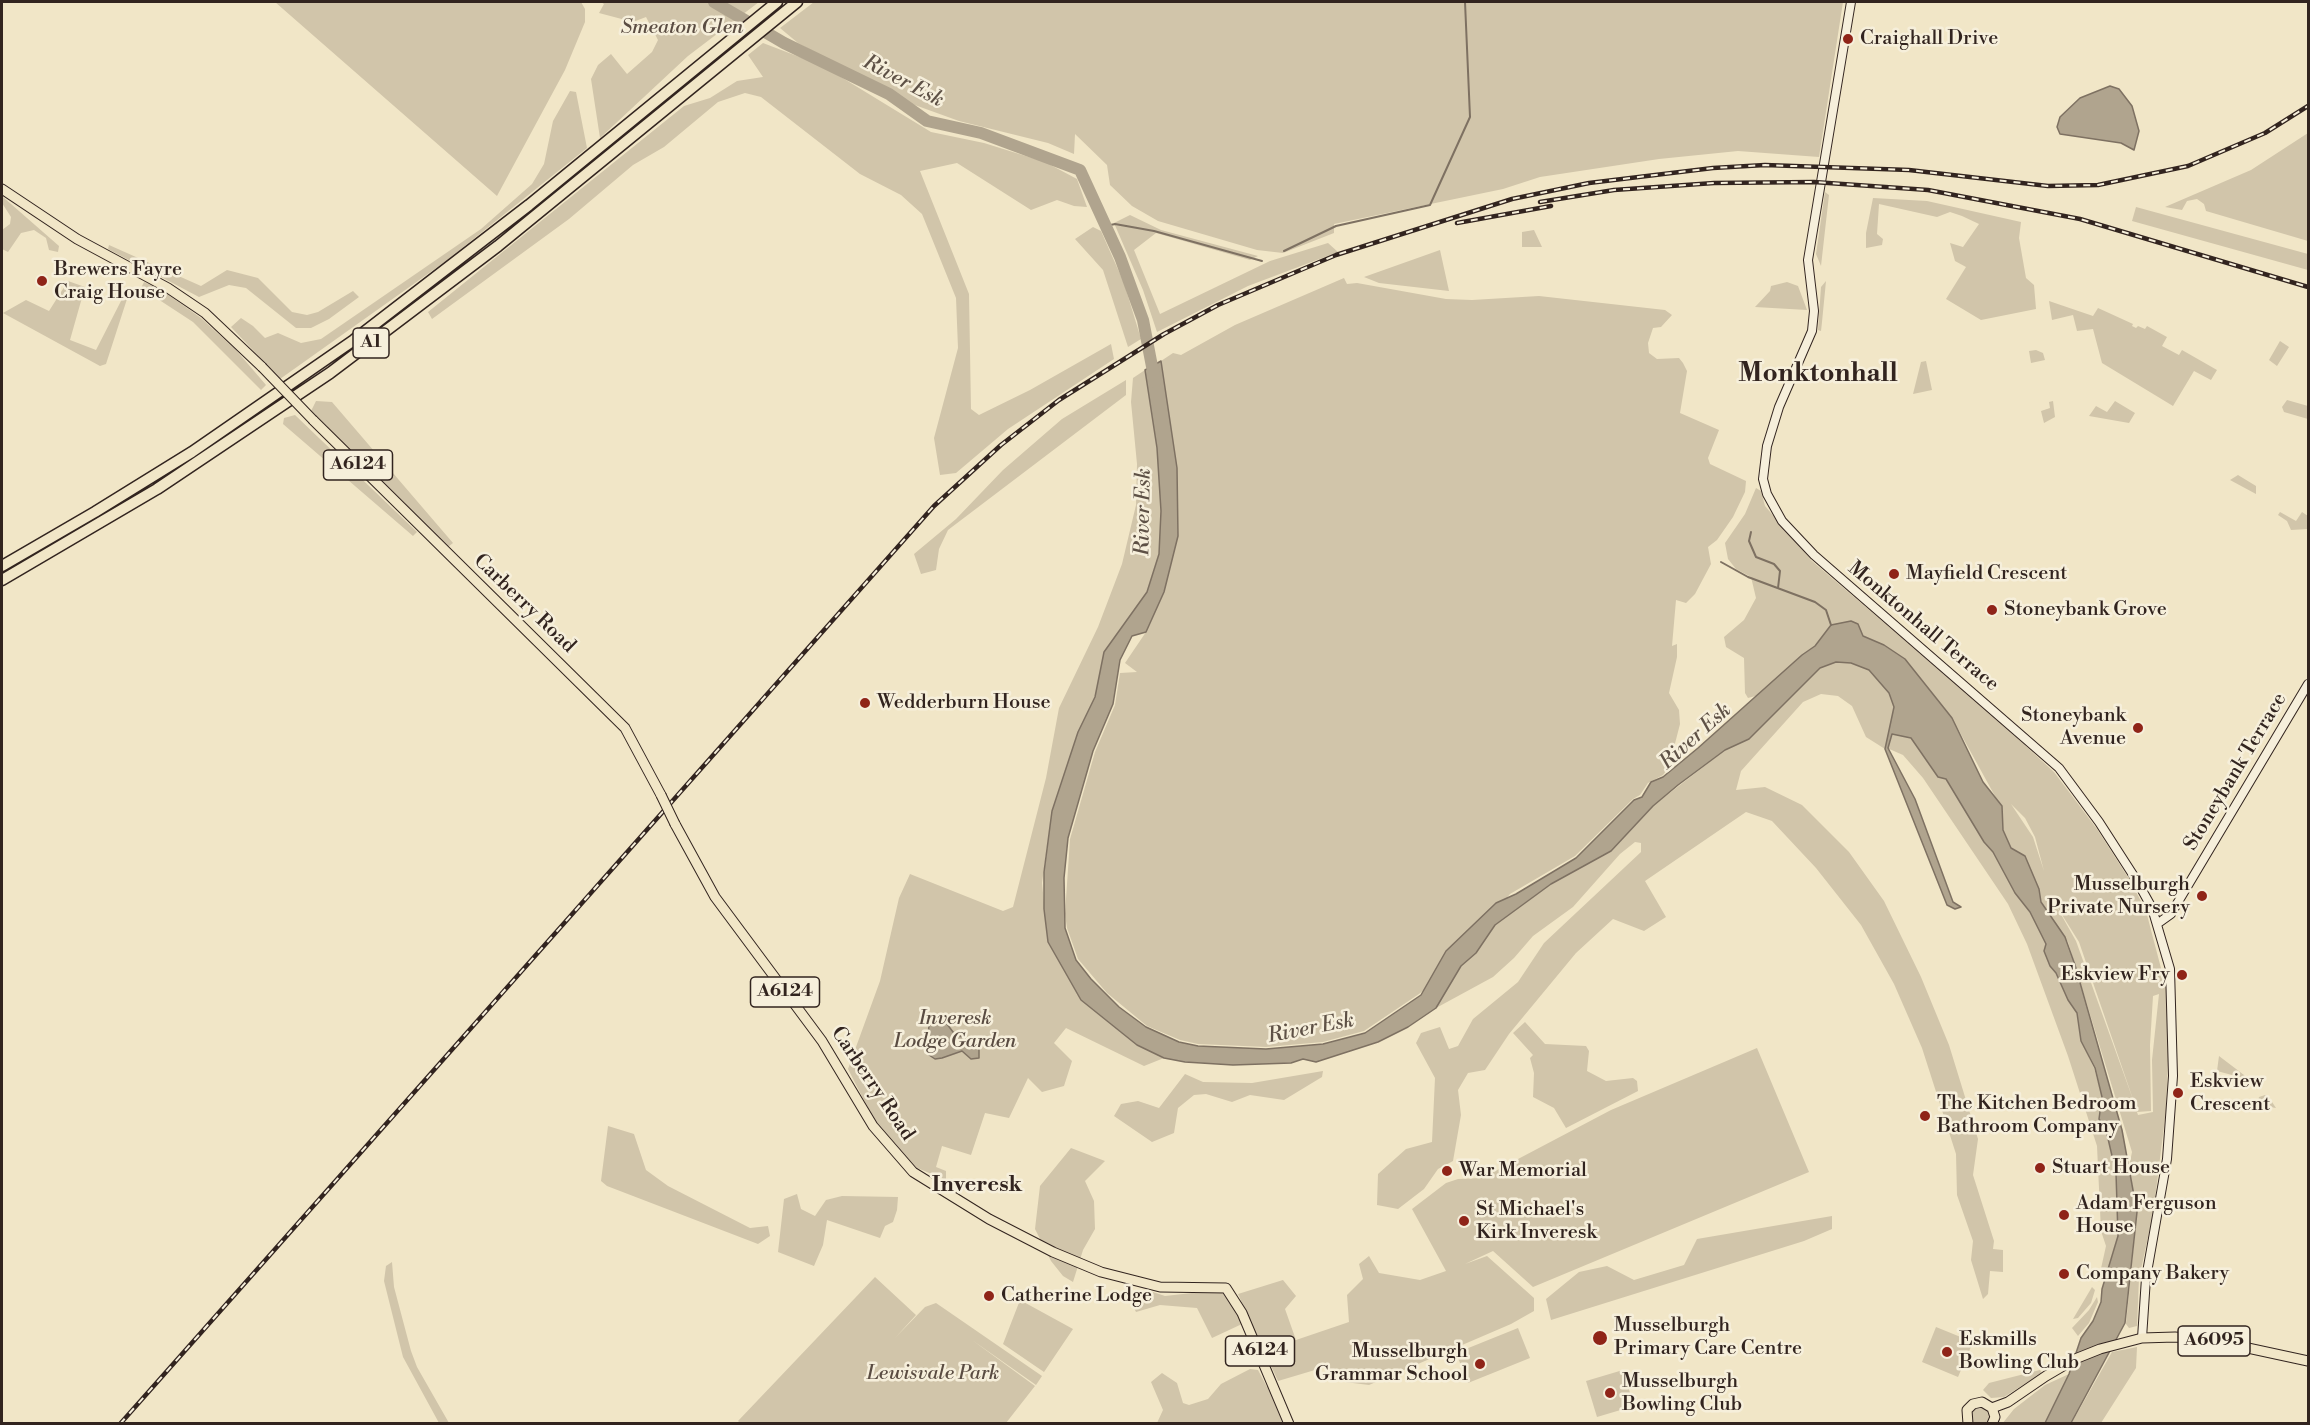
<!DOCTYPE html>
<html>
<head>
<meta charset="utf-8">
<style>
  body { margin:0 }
  #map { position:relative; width:2310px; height:1425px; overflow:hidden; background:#f1e6c7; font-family:"Libre Bodoni",serif }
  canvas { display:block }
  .frame { position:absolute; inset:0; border:3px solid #32241f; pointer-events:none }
</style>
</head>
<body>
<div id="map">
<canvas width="2310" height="1425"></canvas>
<div class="frame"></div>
</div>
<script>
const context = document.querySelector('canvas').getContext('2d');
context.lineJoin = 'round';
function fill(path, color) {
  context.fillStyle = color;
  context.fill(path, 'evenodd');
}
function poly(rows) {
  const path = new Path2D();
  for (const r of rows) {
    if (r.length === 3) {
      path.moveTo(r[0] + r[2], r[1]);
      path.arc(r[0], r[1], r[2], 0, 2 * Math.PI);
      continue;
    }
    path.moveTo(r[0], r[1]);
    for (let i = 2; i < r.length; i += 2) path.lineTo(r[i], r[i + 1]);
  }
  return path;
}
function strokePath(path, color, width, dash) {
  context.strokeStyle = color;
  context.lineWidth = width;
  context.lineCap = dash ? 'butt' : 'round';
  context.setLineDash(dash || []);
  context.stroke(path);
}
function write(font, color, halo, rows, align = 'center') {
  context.font = font + ' "Libre Bodoni",serif';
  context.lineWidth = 5;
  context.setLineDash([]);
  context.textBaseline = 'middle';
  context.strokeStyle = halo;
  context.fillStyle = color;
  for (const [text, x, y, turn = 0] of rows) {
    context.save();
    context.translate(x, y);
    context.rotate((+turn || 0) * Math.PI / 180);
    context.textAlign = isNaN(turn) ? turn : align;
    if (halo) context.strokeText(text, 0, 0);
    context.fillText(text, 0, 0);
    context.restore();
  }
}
fill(poly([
  [275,2,581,2,585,9,585,22,565,70,497,196],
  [601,2,759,2,688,56,600,138,591,79,598,65,611,54,627,74,652,52,658,40,646,17,633,22,599,13,604,4],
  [814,2,1843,2,1819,157,1738,151,1659,159,1540,177,1503,189,1334,224,1334,233,1283,253,1257,250,1158,221,1132,206,1110,185,1107,165,1075,134,1074,154,1048,143,959,121,912,104,798,43,780,28],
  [763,43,823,66,931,132,984,143,1045,162,1077,179,1087,207,1074,206,1057,200,1031,210,957,163,920,171,969,294,971,409,979,415,1030,390,1111,344,1114,359,1008,429,956,473,940,475,934,438,958,348,956,298,922,214,901,195,860,174,761,97,745,93,718,102,664,147,633,165,569,219,432,319,428,312,684,106,710,98,737,81,763,77,748,55],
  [570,91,576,92,587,148,446,261,280,379,231,327,241,318,253,326,265,338,278,333,301,343,321,339,481,229,532,184,544,164,553,121],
  [2308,133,2308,241,2206,211,2204,204,2197,199,2187,201,2182,210,2165,207,2251,170],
  [1825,192,1829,195,1821,266,1816,254],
  [3,197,59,246,58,252,49,250,46,238,34,230,21,233,8,252,2,249,2,230,10,224,11,217,2,203],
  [1873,198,1927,201,2021,222,2019,238,2026,278,2034,285,2036,309,1981,320,1946,299,1966,267,1955,261,1950,243,1963,247,1979,224,1962,216,1950,212,1937,217,1879,204,1877,234,1883,239,1882,245,1866,248,1866,233],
  [2136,207,2308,254,2308,270,2132,221],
  [1130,215,1161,230,1258,256,1250,260,1156,233,1134,250,1160,314,1270,261,1328,243,1338,252,1248,286,1157,332,1143,290,1114,223],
  [1093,227,1101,231,1124,283,1141,339,1128,347,1103,270,1075,239],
  [1534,230,1542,247,1522,247,1522,232],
  [109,245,201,286,227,270,258,278,292,312,307,315,318,312,353,291,359,297,329,319,311,328,296,328,246,288,229,285,199,297,108,249],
  [1440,250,1449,291,1379,283,1364,277],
  [1344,278,1347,284,1357,283,1446,299,1472,300,1539,296,1665,310,1672,315,1661,327,1653,328,1648,343,1649,353,1657,359,1679,358,1683,363,1687,371,1680,413,1719,430,1708,458,1710,464,1746,481,1745,492,1733,517,1717,540,1708,547,1711,564,1695,594,1686,603,1676,600,1672,646,1677,644,1677,657,1669,693,1679,710,1680,724,1669,767,1663,775,1648,783,1640,795,1633,799,1575,856,1510,894,1443,974,1419,994,1364,1031,1323,1042,1266,1047,1198,1044,1180,1040,1147,1026,1107,993,1078,959,1067,928,1065,914,1070,839,1095,752,1115,705,1120,673,1137,672,1125,663,1146,632,1164,592,1178,536,1177,468,1161,361,1173,353,1181,355,1235,325],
  [68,281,85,287,70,340,96,350,122,299,127,299,106,364,100,366,3,313,26,300,49,311],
  [1826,281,1822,322,1821,331,1818,330,1821,287],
  [144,282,160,289,201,318,236,350,266,385,261,390,193,322,141,288],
  [1787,282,1798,286,1807,310,1755,307,1770,291,1771,286],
  [2049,301,2093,316,2098,308,2133,324,2132,326,2136,328,2138,326,2145,329,2147,326,2167,337,2162,346,2179,355,2182,350,2217,370,2211,380,2194,371,2173,406,2102,363,2093,329,2077,331,2073,315,2052,320],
  [2280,341,2289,347,2277,366,2269,360],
  [2036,350,2043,353,2045,360,2031,363,2029,351],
  [1926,361,1932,390,1913,394,1921,362],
  [1145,370,1157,448,1161,511,1159,554,1147,592,1104,652,1095,697,1078,732,1052,811,1042,883,1048,942,1081,1000,1137,1045,1164,1058,1144,1066,1066,1028,1054,1043,1072,1061,1064,1086,1042,1092,1028,1078,1009,1118,985,1113,971,1155,942,1146,936,1167,946,1171,946,1180,915,1167,873,1118,848,1069,880,981,899,898,910,874,1003,911,1013,907,1046,778,1059,708,1098,627,1122,564,1136,505,1137,464,1131,402,1133,378],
  [1126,380,1126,395,948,530,939,549,936,570,921,574,914,554,956,519,1003,470,1062,419],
  [2287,400,2308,406,2308,419,2284,412,2282,407],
  [316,401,332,402,453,543,448,547,311,411],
  [2053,401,2055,417,2044,423,2041,411,2050,408,2049,402],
  [2115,401,2135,413,2129,423,2089,416,2096,406,2107,412],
  [295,415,417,532,413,536,283,424,284,418],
  [2238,475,2256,486,2256,494,2230,480],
  [1756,488,1761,491,1765,506,1812,561,1991,714,2054,772,2097,829,2131,882,2146,911,2167,991,2168,1060,2166,1110,2153,1215,2139,1278,2137,1326,2129,1328,2126,1324,2137,1212,2129,1167,2132,1152,2068,942,2039,899,2024,856,2011,848,2003,829,2001,807,1952,718,1918,676,1862,642,1767,693,1748,698,1745,693,1744,658,1726,647,1724,637,1744,620,1756,598,1751,577,1736,569,1728,559,1725,543,1745,514],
  [2011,804,2025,818,2035,837,2044,871,2033,837],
  [2054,902,2079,942,2135,1105,2076,941],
  [2159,994,2152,1060,2153,1112,2138,1115,2137,1112,2151,1111,2150,1045,2153,996],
  [2280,512,2296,521,2302,512,2308,516,2308,529,2291,530,2287,521,2278,515],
  [1836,662,1851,662,1869,670,1889,693,1894,707,1885,749,1866,737,1852,706,1838,696,1821,694,1803,702,1741,771,1736,790,1765,787,1802,805,1849,852,1884,901,1921,977,1949,1045,1978,1139,1973,1175,1994,1241,1993,1249,2003,1250,2003,1272,1990,1271,1988,1294,1983,1299,1971,1260,1973,1241,1957,1195,1956,1154,1922,1048,1894,984,1861,925,1816,868,1772,821,1746,812,1645,881,1666,917,1644,931,1613,919,1576,953,1509,1034,1485,1070,1468,1073,1458,1090,1461,1115,1453,1161,1438,1169,1424,1189,1398,1209,1377,1205,1378,1174,1406,1149,1432,1142,1435,1078,1416,1043,1421,1033,1440,1027,1449,1049,1458,1046,1473,1019,1518,982,1544,943,1641,852,1641,843,1635,842,1620,854,1573,907,1533,936,1514,958,1493,977,1436,1008,1461,966,1476,953,1495,925,1551,884,1611,851,1653,806,1725,750,1749,739,1820,668],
  [1892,733,1911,738,1938,777,1946,779,1984,842,1993,852,2015,893,2030,912,2046,944,2050,966,2056,973,2068,1000,2077,1013,2081,1041,2094,1068,2102,1097,2099,1119,2106,1130,2116,1173,2118,1236,2104,1281,2095,1279,2100,1273,2106,1246,2101,1231,2097,1146,2068,1056,2027,944,2008,904,1923,778,1903,755,1887,748],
  [1525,1022,1545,1044,1586,1046,1589,1051,1587,1071,1606,1081,1633,1078,1637,1081,1638,1091,1566,1128,1554,1108,1533,1097,1534,1073,1530,1058,1533,1055,1513,1033],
  [1757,1048,1809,1172,1533,1287,1493,1251,1465,1264,1487,1256,1534,1298,1534,1311,1511,1324,1369,1385,1345,1382,1325,1367,1278,1381,1238,1294,1283,1280,1296,1296,1285,1309,1296,1340,1349,1322,1347,1295,1363,1279,1359,1264,1369,1256,1379,1273,1420,1280,1446,1271,1412,1209,1446,1183,1458,1179,1482,1178,1611,1110],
  [2219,1056,2244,1075,2247,1079,2217,1071],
  [1323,1071,1322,1077,1284,1100,1250,1095,1232,1102,1206,1094,1194,1095,1178,1108,1174,1133,1152,1142,1114,1116,1121,1104,1138,1101,1159,1108,1185,1074,1203,1082,1252,1083],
  [2265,1095,2268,1096,2276,1108,2257,1105,2259,1097],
  [608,1126,634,1134,646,1170,668,1186,750,1228,768,1226,770,1236,758,1244,607,1186,601,1181],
  [1071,1148,1105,1161,1085,1181,1094,1201,1095,1229,1083,1250,1073,1282,1063,1276,1051,1261,1035,1229,1040,1186],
  [797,1194,801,1209,815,1216,826,1200,842,1196,898,1197,897,1210,893,1222,885,1226,880,1238,827,1220,823,1245,814,1266,778,1252,784,1199],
  [1832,1216,1832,1229,1804,1241,1551,1320,1546,1299,1579,1272,1607,1266,1634,1280,1684,1265,1697,1239],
  [392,1262,394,1287,411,1351,417,1367,449,1423,439,1423,403,1357,384,1281,386,1266],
  [875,1277,916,1315,895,1338,925,1307,936,1303,1042,1376,1036,1385,972,1340,1035,1386,1006,1423,740,1423,738,1421],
  [2092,1287,2095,1290,2091,1303,2078,1318,2073,1319],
  [1150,1291,1165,1296,1210,1291,1223,1292,1237,1310,1242,1324,1212,1338,1197,1308,1160,1305,1136,1312,1134,1308,1139,1297],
  [2097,1297,2098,1302,2089,1323,2078,1336,2072,1328,2089,1310],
  [1020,1300,1073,1329,1044,1372,1003,1344],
  [1936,1327,1973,1342,1958,1377,1922,1362],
  [1518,1328,1530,1358,1468,1383,1456,1353],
  [2137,1347,2136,1368,2101,1423,2071,1424,2112,1352],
  [1250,1369,1258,1370,1267,1387,1270,1386,1283,1423,1157,1423,1163,1410,1151,1382,1162,1373,1177,1383,1183,1403,1189,1405,1208,1399,1221,1384],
  [1623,1370,1634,1406,1597,1417,1586,1381],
  [2040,1370,2042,1373,2004,1397,1991,1398,1983,1390,1989,1383],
  [2069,1374,2045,1423,2002,1424,2014,1409,2045,1385],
  [1980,1415,10]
]), '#d1c5aa');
const water = poly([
  [2110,86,2119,89,2132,106,2139,131,2134,150,2121,143,2060,134,2057,127,2060,117,2080,98,2110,86],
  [1161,361,1177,468,1178,536,1164,592,1146,632,1132,636,1120,660,1113,704,1093,751,1068,838,1064,878,1065,928,1076,960,1091,979,1119,1007,1146,1027,1179,1042,1198,1046,1266,1049,1323,1044,1365,1033,1421,995,1446,951,1496,903,1516,894,1576,858,1634,800,1642,797,1651,782,1663,777,1698,748,1802,655,1815,646,1831,625,1851,621,1858,624,1863,636,1884,645,1905,659,1952,718,1983,782,2002,806,2003,830,2011,848,2025,856,2039,889,2041,902,2065,937,2075,965,2122,1130,2137,1212,2125,1323,2071,1423,2045,1423,2069,1374,2081,1338,2093,1321,2101,1302,2102,1289,2118,1236,2116,1173,2106,1130,2099,1119,2102,1097,2095,1068,2081,1041,2077,1013,2068,1000,2056,973,2050,966,2044,951,2046,944,2030,912,2015,893,1993,852,1984,842,1946,779,1938,777,1911,738,1892,734,1888,748,1915,799,1953,902,1961,907,1955,909,1947,905,1885,749,1894,707,1889,693,1869,670,1851,663,1836,662,1820,668,1749,739,1725,750,1678,785,1653,806,1611,851,1551,884,1495,925,1476,953,1461,966,1436,1008,1408,1027,1378,1042,1316,1062,1303,1059,1291,1063,1233,1065,1185,1062,1164,1058,1137,1045,1081,1000,1048,942,1044,909,1044,872,1052,811,1078,732,1095,697,1104,652,1147,592,1159,554,1161,511,1157,448,1145,370,1161,361],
  [935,1021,947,1024,953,1032,979,1046,979,1058,971,1059,962,1051,942,1058,935,1059,929,1055,927,1042,929,1026,935,1021]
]);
fill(water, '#b0a48e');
strokePath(water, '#7e7162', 1.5);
strokePath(poly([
  [1106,226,1115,224,1154,231,1262,261],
  [1284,251,1336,226,1430,205,1470,117,1465,2],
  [1751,532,1749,541,1756,557,1774,564,1780,571,1778,588],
  [1721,562,1748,577,1815,602,1826,610,1831,625]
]), '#7e7162', 2);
strokePath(poly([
  [714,2,784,43,889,94,927,121,981,133,1080,170,1120,257,1143,320,1155,382]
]), '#b0a48e', 12);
const secondary = poly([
  [1851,2,1808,260,1814,311,1812,331,1779,407,1767,446,1763,479,1767,494,1782,521,1814,555,2059,768,2099,822,2137,881,2152,908,2170,969,2173,1076,2167,1159,2146,1278,2142,1338],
  [2157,924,2171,914,2178,902,2308,684]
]);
const primary = poly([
  [2,189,77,239,168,288,205,313,262,367],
  [313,420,625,728,661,795],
  [675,824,715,897,822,1041,873,1126,913,1172,989,1219,1053,1252,1101,1272,1160,1287,1226,1288,1242,1313,1289,1424],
  [1992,1408,2008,1402,2046,1376,2075,1359,2100,1349,2142,1338,2175,1337,2220,1342,2308,1361],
  [1968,1424,1967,1410,1973,1404,1982,1402,1992,1408,1995,1417,1992,1424]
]);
const highway = poly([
  [2,566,95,512,192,452,354,340,529,205,777,2],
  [2,580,157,489,330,373,498,246,797,2]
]);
strokePath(secondary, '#32241f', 10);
strokePath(primary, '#32241f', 11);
strokePath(highway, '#32241f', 13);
strokePath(secondary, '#f6efdb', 8);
strokePath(primary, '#f1e6c7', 9);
strokePath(highway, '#f1e6c7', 10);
const rail = poly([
  [1540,202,1614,190,1714,183,1814,182,1928,190,2080,219,2308,287],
  [1457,223,1551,206],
  [120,1424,934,506,1001,445,1059,400,1164,334,1218,305,1336,255,1512,199,1589,183,1713,168,1765,165,1909,170,2048,186,2098,185,2188,166,2265,133,2308,106]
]);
strokePath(rail, '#32241f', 4.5);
strokePath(rail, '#f6efdb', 2, [7]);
const primaryBridge = poly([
  [262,367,313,420],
  [661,795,675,824]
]);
strokePath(primaryBridge, '#32241f', 11, []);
strokePath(primaryBridge, '#f1e6c7', 9);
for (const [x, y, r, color] of [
  [1848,39,6,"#8f2418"],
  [42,281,6,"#8f2418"],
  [1894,574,6,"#8f2418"],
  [1992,610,6,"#8f2418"],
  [865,703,6,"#8f2418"],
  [2138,728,6,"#8f2418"],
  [2202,896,6,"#8f2418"],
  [2182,975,6,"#8f2418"],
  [2178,1093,6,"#8f2418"],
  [1925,1116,6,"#8f2418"],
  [2040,1168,6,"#8f2418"],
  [1447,1171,6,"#8f2418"],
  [2064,1215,6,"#8f2418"],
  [1464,1221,6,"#8f2418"],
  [2064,1274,6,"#8f2418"],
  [989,1296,6,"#8f2418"],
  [1600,1338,8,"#8f2418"],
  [1947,1352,6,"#8f2418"],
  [1480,1364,6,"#8f2418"],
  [1610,1393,6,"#8f2418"]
]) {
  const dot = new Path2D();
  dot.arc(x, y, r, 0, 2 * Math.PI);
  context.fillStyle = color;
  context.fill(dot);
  strokePath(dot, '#f6efdb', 2);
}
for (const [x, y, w] of [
  [371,343,36],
  [358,465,69],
  [785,992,69],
  [2214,1341,72],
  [1260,1351,69]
]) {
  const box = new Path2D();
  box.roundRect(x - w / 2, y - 15, w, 30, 4.5);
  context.fillStyle = '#f6efdb';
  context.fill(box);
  strokePath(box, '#32241f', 1.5);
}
write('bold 18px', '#32241f', null, [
  ["A1",371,343],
  ["A6124",358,465],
  ["A6124",785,992],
  ["A6095",2214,1341],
  ["A6124",1260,1351]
]);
write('italic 20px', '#5a4c42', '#f6efdb', [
  ["Smeaton Glen",682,28],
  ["Inveresk",955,1019],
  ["Lodge Garden",955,1042],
  ["Lewisvale Park",933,1374]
]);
write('20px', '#32241f', '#f6efdb', [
  ["Craighall Drive",1860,39],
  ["Brewers Fayre",54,270],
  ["Craig House",54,293],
  ["Mayfield Crescent",1906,574],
  ["Stoneybank Grove",2004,610],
  ["Wedderburn House",877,703],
  ["Stoneybank",2126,716,"right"],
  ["Avenue",2126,739,"right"],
  ["Musselburgh",2190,885,"right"],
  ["Private Nursery",2190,908,"right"],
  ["Eskview Fry",2170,975,"right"],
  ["Eskview",2190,1082],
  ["Crescent",2190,1105],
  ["The Kitchen Bedroom",1937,1104],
  ["Bathroom Company",1937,1127],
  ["Stuart House",2052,1168],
  ["War Memorial",1459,1171],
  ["Adam Ferguson",2076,1204],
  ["House",2076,1227],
  ["St Michael's",1476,1210],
  ["Kirk Inveresk",1476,1233],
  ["Company Bakery",2076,1274],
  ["Catherine Lodge",1001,1296],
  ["Musselburgh",1614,1326],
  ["Primary Care Centre",1614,1349],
  ["Eskmills",1959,1340],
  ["Bowling Club",1959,1363],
  ["Musselburgh",1468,1352,"right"],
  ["Grammar School",1468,1375,"right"],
  ["Musselburgh",1622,1382],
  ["Bowling Club",1622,1405]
], 'left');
write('20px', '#32241f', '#f6efdb', [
  ["Carberry Road",524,604,44],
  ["Monktonhall Terrace",1923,627,40],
  ["Stoneybank Terrace",2236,772,-59],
  ["Carberry Road",872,1084,56]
]);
write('italic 21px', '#5e5146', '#f6efdb', [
  ["River Esk",903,82,28],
  ["River Esk",1144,512,-89],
  ["River Esk",1696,737,-42],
  ["River Esk",1311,1029,-11]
]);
write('bold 22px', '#32241f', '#f6efdb', [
  ["Inveresk",977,1186]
]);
write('bold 26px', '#32241f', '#f6efdb', [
  ["Monktonhall",1818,375]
]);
</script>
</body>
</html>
